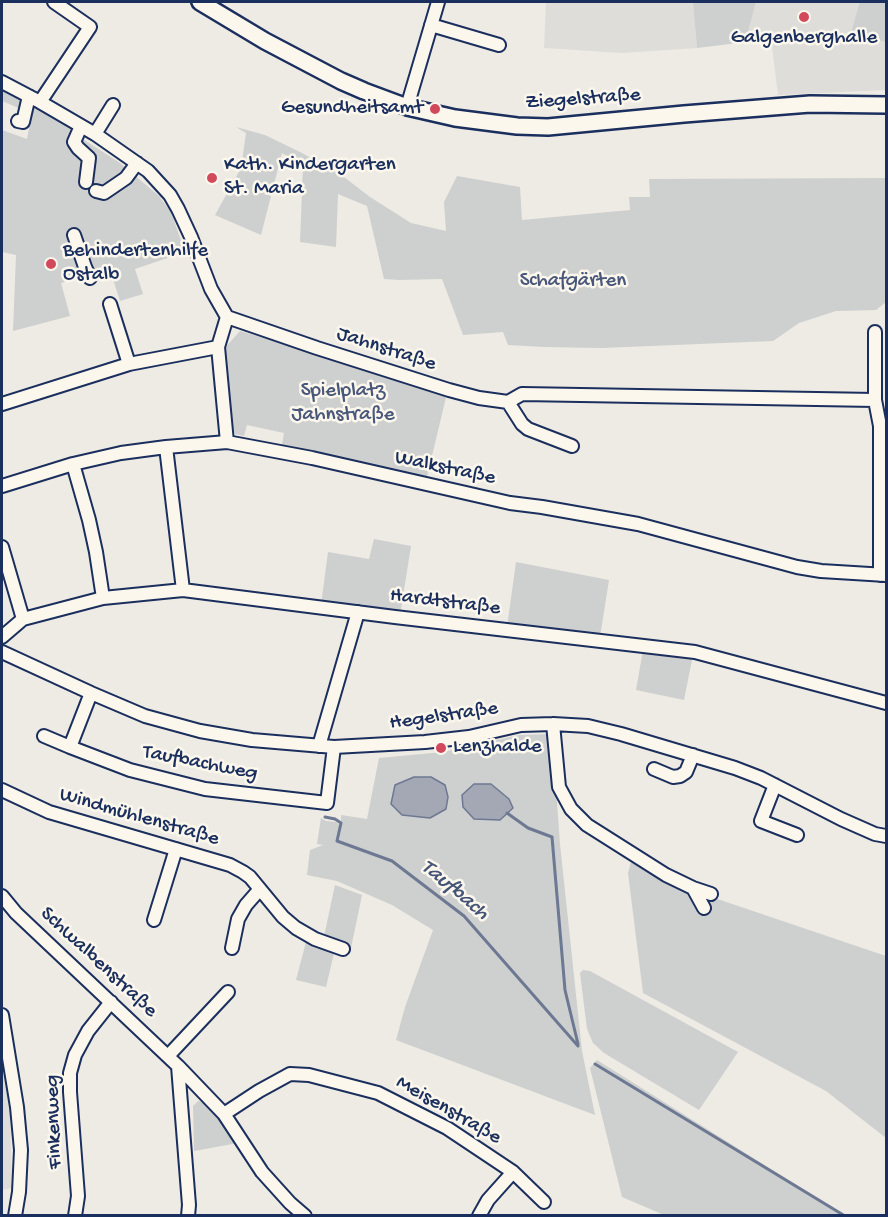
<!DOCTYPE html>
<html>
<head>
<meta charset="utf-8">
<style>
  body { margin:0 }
  #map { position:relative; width:888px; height:1217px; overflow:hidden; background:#eeebe4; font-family:"Gochi Hand",sans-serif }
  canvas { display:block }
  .frame { position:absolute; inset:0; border:3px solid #1b2f5e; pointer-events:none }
</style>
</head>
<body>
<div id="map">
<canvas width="888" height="1217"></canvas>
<div class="frame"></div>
</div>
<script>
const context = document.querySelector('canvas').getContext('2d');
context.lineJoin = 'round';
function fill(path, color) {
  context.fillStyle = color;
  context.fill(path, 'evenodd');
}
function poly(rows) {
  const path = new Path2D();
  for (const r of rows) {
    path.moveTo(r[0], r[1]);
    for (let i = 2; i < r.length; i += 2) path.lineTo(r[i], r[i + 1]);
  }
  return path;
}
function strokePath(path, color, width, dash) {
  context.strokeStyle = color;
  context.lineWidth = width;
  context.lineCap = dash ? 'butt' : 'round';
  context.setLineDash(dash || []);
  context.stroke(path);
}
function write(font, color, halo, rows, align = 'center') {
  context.font = font + ' "Gochi Hand",sans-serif';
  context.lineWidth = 5;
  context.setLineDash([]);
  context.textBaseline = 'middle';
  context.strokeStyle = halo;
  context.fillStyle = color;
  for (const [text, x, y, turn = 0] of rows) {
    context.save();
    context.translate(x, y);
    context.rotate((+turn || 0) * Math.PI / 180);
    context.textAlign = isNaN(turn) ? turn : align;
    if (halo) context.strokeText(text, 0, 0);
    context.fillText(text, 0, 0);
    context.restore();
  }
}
fill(poly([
  [546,2,693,2,697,48,622,53,544,48],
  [756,2,886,2,886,90,778,95,771,39,748,32],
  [2,1060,10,1108,12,1188,2,1190]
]), '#deddda');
fill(poly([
  [693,2,756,2,748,32,771,39,697,48],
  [860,2,886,2,886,42,851,33],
  [2,86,75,127,72,132,120,163,159,196,171,212,185,252,135,269,143,294,120,301,110,270,61,283,70,316,13,331,16,255,2,252,2,130,27,139,31,118,21,109,2,101],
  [236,127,265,135,302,153,344,177,370,197,411,223,446,231,444,202,457,176,520,187,522,220,630,210,629,197,650,197,649,179,886,178,886,302,876,310,836,311,799,323,773,341,601,348,544,347,508,345,503,332,463,335,442,279,399,280,384,279,367,206,338,194,336,247,300,242,303,166,282,153,261,235,215,215,241,168,246,133],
  [240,331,447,393,427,477,282,445,284,433,247,425,244,436,235,434,232,427,222,351],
  [374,539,411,546,400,615,321,605,328,552,369,559],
  [516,562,609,580,600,637,507,627],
  [643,650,693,655,684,700,636,690],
  [552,734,560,844,582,1051,595,1115,396,1040,405,1007,433,930,392,905,337,881,307,875,310,850,323,845,317,844,321,818,326,821,336,822,341,826,341,815,367,819,379,758,443,752,519,735],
  [632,858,679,886,886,956,886,1138,826,1091,643,993,628,873],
  [335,885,362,895,351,948,323,941],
  [307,938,335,949,326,987,296,980],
  [583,970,590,971,738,1052,699,1110,604,1053,593,1043,587,1029,580,973],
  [597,1060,841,1213,845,1215,664,1215,622,1197,590,1068],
  [198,1101,203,1102,216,1114,238,1143,194,1151,193,1106]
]), '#cecfcf');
const water = poly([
  [414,777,431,777,445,785,448,797,446,809,430,818,402,815,391,804,395,785,414,777],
  [474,784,491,784,509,799,513,808,500,820,474,819,463,807,462,795,474,784]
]);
fill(water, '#a3a8b4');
strokePath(water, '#6d7892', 1.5);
strokePath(poly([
  [507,813,528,828,552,837,565,990,578,1044],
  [325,817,335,819,341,823,337,841,392,861,464,916,578,1046],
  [595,1064,845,1216]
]), '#6d7892', 3);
const minor = poly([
  [431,25,499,45],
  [2,82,40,102,95,134,148,171,170,195,178,209,191,237,211,289,227,317,317,348,449,390,479,398,508,402,522,394,875,400,880,426,880,575],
  [40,102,90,27,54,2],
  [407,107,438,2],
  [18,121,23,122,29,96],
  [81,126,74,142,78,148,89,158,86,182],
  [95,134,113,105],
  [96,191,104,193,126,178,137,163],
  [74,235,85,267,90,278],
  [110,304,129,364],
  [875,400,875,332],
  [508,402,522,424,528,429,572,446],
  [2,404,129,364,218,347],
  [227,442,218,347,227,317],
  [166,447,183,590],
  [73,464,89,520,96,552,103,598],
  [2,486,73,464,121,453,166,447,227,442,312,458,510,503,542,507,638,524,797,567,821,571,886,575],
  [2,547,23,619],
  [2,637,23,619,103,598,183,590,395,617,695,652,886,703],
  [2,652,91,693,145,716,200,731,252,740,334,747,425,742,469,737,521,725,553,724,588,726,621,734,735,768,761,778,841,819,875,834,886,836],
  [91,693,70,747,130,770,205,789,327,803,334,747],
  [553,724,559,787,571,809,587,825,666,875,693,888,711,894],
  [44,736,70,747],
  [319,746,358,612],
  [654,769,673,777,680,776,686,772,693,755],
  [775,785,761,821,797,835],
  [2,790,49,812,230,865,243,872,250,877,283,917,296,928,315,939,343,949],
  [693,888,704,908],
  [2,896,16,913,178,1066,224,1114,262,1172,290,1203,305,1216],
  [154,920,176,849],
  [232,948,238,919,246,905,260,889],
  [2,1015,17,1107,21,1150,19,1192,15,1216],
  [168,1056,228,992],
  [178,1066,189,1205,188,1216],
  [224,1114,259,1091,290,1074,309,1075,378,1093,447,1128,513,1172,544,1202],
  [75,1216,78,1196,70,1092,70,1073,75,1055,88,1031,111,1002],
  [479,1216,488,1200,513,1172]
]);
const major = poly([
  [200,2,265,41,341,81,364,91,407,107,455,118,517,126,548,127,684,114,810,104,886,105]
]);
strokePath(minor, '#1b2f5e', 16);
strokePath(major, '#1b2f5e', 20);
strokePath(minor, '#fbf7ec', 12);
strokePath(major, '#fbf7ec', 15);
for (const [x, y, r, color] of [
  [804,17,6,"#d1495b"],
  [435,109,6,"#d1495b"],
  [212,178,6,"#d1495b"],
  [51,264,6,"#d1495b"],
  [441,748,6,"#d1495b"]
]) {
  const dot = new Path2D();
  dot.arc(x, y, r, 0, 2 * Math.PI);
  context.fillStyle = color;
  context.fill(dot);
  strokePath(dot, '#fbf7ec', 2);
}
write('21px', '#1b2f5e', '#fbf7ec', [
  ["Galgenberghalle",804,39,"center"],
  ["Gesundheitsamt",423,109,"right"],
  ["Kath. Kindergarten",224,166],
  ["St. Maria",224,190],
  ["Behindertenhilfe",63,252],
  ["Ostalb",63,276],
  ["Lenzhalde",453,748]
], 'left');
write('21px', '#1b2f5e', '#fbf7ec', [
  ["Ziegelstraße",583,100,-4],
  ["Jahnstraße",386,350,18],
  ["Walkstraße",445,469,12],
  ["Hardtstraße",445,603,7],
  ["Hegelstraße",444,717,-8],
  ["Taufbachweg",200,764,11],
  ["Windmühlenstraße",139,818,16],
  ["Schwalbenstraße",98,963,43],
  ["Meisenstraße",448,1111,30],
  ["Finkenweg",55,1122,-92]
]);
write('21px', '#48577a', '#fbf7ec', [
  ["Schafgärten",573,282],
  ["Spielplatz",343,392],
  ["Jahnstraße",343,416]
]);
write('italic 22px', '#445378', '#fbf7ec', [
  ["Taufbach",454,891,40]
]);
</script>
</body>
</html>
